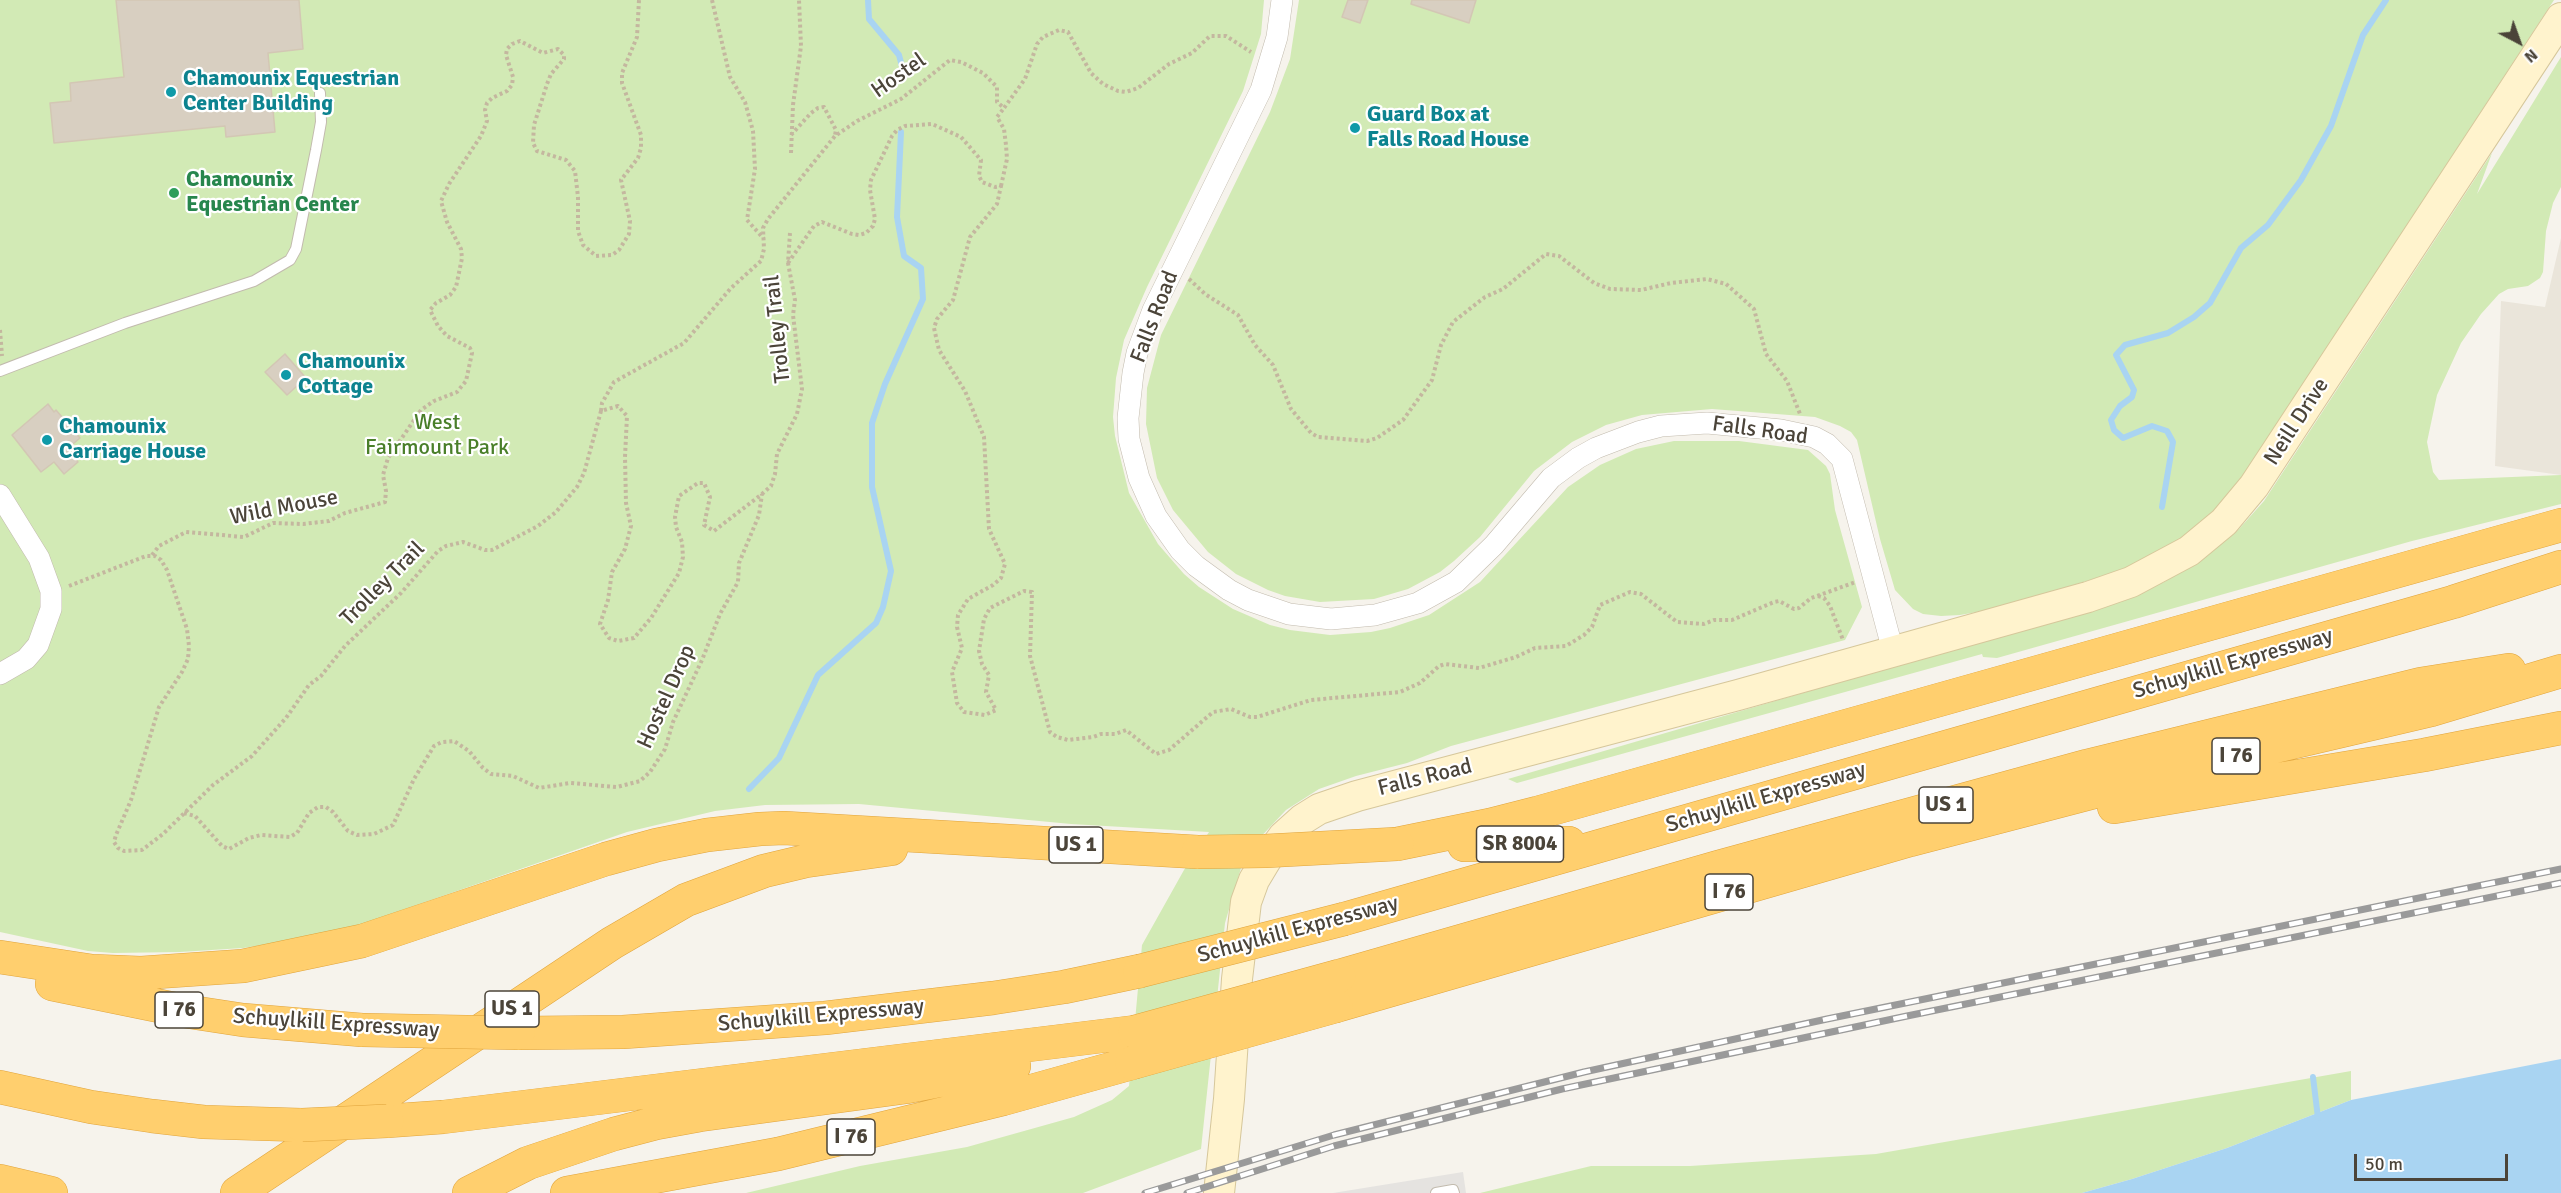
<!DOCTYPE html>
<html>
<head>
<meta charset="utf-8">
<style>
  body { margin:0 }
  #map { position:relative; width:2561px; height:1193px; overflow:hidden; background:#f6f3ec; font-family:Signika,sans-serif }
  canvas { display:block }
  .north { position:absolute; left:2489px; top:12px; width:60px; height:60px; -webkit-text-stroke:4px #fff; paint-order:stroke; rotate:139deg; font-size:16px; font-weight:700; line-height:24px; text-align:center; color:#4b4439 }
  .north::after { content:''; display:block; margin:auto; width:21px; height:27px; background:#4b4439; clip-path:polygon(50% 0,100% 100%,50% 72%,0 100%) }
  .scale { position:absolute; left:2354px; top:1154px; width:154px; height:27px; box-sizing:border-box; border:3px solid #4b4439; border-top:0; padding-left:8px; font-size:18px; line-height:21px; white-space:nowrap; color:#4b4439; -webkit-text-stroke:4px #fff; paint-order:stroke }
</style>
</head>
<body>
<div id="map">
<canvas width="2561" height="1193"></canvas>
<div class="north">N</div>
<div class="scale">50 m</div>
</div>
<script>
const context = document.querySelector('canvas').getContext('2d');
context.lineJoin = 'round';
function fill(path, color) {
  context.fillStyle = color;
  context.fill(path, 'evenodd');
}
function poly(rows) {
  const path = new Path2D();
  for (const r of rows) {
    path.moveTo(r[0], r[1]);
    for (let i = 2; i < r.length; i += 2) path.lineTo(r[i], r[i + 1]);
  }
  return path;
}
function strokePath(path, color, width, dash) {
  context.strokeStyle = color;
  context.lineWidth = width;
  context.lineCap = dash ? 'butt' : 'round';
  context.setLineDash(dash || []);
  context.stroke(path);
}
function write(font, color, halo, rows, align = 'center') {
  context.font = font + ' Signika,sans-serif';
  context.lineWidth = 4.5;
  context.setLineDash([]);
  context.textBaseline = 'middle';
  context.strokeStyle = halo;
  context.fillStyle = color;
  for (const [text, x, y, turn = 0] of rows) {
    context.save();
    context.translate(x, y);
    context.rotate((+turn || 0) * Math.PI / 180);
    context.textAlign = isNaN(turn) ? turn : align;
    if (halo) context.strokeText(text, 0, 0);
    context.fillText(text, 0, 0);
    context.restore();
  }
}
fill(poly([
  [2561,238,2561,475,2495,466,2501,301,2545,307]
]), '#eae5da');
fill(poly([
  [0,0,1264,0,1261,34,1243,91,1147,287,1124,340,1116,378,1113,417,1115,436,1129,493,1158,544,1184,574,1199,587,1233,609,1270,625,1290,630,1330,635,1371,632,1390,628,1429,615,1480,582,1568,487,1600,465,1636,449,1674,441,1739,441,1808,450,1826,466,1830,474,1835,510,1862,607,1845,640,1451,746,1407,763,1356,776,1319,789,1286,810,1255,843,1241,868,1225,923,1201,1149,1083,1193,746,1193,860,1166,967,1147,1074,1117,1112,1100,1129,1086,1142,945,1184,870,1209,832,1071,824,859,804,765,805,715,811,627,832,359,925,282,942,243,948,180,952,113,953,88,951,0,932],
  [1299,0,2554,0,2234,490,2206,519,2174,544,2119,571,2000,608,1960,615,1941,616,1923,614,1913,609,1895,590,1880,539,1857,440,1851,432,1840,426,1815,417,1712,409,1642,415,1606,425,1572,442,1534,471,1480,537,1454,561,1440,572,1408,589,1374,599,1320,602,1285,596,1268,590,1236,574,1208,552,1173,510,1157,478,1146,424,1147,388,1161,335,1270,112,1290,59],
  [2561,57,2561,187,2553,203,2546,231,2543,272,2540,278,2528,286,2508,289,2499,294,2481,314,2461,343,2437,395,2427,442,2433,472,2439,480,2561,475,2561,504,2412,541,1997,658,1983,657,1982,654,1517,783,1508,779,2121,600,2164,582,2203,559,2239,529,2264,501,2492,153,2477,194],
  [2351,1071,2351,1100,2227,1148,2132,1179,2082,1193,1480,1193,1591,1166,1690,1166,1876,1154]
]), '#d2eab5');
fill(poly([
  [1463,1172,1466,1193,1333,1193]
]), '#e5e3e0');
fill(poly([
  [2561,1059,2561,1193,2082,1193,2132,1179,2227,1148,2351,1100]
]), '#a9d4f2');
strokePath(poly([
  [868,0,869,19,899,55,904,74],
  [2162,507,2173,442,2167,431,2152,426,2123,438,2114,430,2111,420,2120,406,2132,397,2134,390,2116,355,2125,345,2168,333,2194,317,2210,303,2241,248,2268,225,2301,180,2331,126,2363,35,2386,0],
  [749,789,779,758,818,675,876,623,883,607,891,571,872,487,872,423,885,384,923,299,921,268,904,256,897,217,901,132],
  [2313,1077,2318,1118]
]), '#a9d4f2', 6);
const building = poly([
  [116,0,299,0,303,49,268,53,275,132,226,137,225,126,54,143,50,103,71,101,70,83,124,77,116,0],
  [1348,0,1368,0,1360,23,1342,17,1348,0],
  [1412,0,1476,0,1469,23,1411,4,1412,0],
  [285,354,306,378,287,395,265,372,285,354],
  [48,404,54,412,56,410,80,438,67,449,78,462,64,474,54,462,41,472,12,435,48,404]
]);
fill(building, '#d8cfc1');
strokePath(building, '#d3c7b4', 1.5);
const service = poly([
  [0,371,125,323,254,281,290,260,296,249,316,150,321,122,320,93],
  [1436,1193,1453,1190,1454,1193]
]);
const minor = poly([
  [1282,0,1277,37,1261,90,1153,310,1137,353,1133,373,1128,418,1129,439,1139,478,1156,516,1180,550,1196,566,1229,590,1248,600,1289,614,1331,619,1375,615,1418,603,1456,582,1494,545,1551,478,1578,458,1596,448,1638,432,1661,426,1707,423,1781,430,1814,437,1827,444,1842,459,1893,651],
  [0,495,39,558,51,591,51,609,38,645,26,659,0,674]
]);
const secondary = poly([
  [1219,1193,1229,1099,1237,979,1246,902,1254,880,1266,860,1283,837,1303,819,1319,809,1357,796,1738,695,2088,597,2131,582,2189,551,2224,522,2254,486,2561,18]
]);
const motorway = poly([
  [2114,807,2424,755,2561,728],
  [1397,844,1490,825,1537,813,2561,525],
  [1464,845,1569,843],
  [1344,919,2453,602,2561,567],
  [0,957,92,971,141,973,243,966,362,941,606,859,657,845,707,835,760,829,784,828,1198,852],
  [1339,976,1718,867,2087,766,2421,684,2509,670],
  [52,984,184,1011,243,1020,362,1030],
  [1336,1006,1910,840,2205,763,2431,710,2561,671],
  [518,1033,623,1032,825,1018,993,998,1064,987,1140,971],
  [0,1087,91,1107,152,1116,204,1122,302,1125],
  [387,1121,443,1117,1135,1032],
  [0,1181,51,1193],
  [237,1193,612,943,686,900,764,871,806,861,891,849],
  [469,1193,528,1163,614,1134,656,1123,700,1115,906,1087,1014,1066],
  [567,1193,778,1154,1003,1099,1132,1063]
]);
strokePath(service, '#c2bbae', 12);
strokePath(minor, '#c2bbae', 22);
strokePath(secondary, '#d6c79b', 32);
strokePath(motorway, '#e0a43c', 34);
strokePath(poly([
  [712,0,730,77,745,102,753,131,755,169,747,220,764,239],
  [791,135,811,113,818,108,824,107,836,130,835,135],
  [791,153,793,105,801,46,799,0],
  [1001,186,1007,159,1006,145,1004,129,997,117,1004,108],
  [788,263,814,226,822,222,852,234,859,235,866,233,873,226,875,219,870,190,871,180,892,136,897,130,905,126,932,124,961,137,981,160,979,176,982,182,995,187,1001,186,997,204,970,237,953,300,937,319,934,328,939,350,965,391,984,437,989,529,1005,564,1001,578,993,585,968,599,958,615,957,627,962,648,952,672,957,703,964,712,985,715,996,710,986,692,989,675,982,664,979,651,984,619,990,608,1024,591,1032,592,1030,656,1050,732,1057,737,1068,740,1093,737,1101,734,1115,734,1126,730,1156,754,1169,750,1213,712,1231,709,1250,717,1257,717,1311,700,1400,692,1420,683,1439,666,1445,664,1479,668,1516,657,1535,648,1566,646,1584,635,1592,627,1600,605,1630,592,1641,594,1677,622,1704,624,1714,620,1732,620,1774,602,1779,601,1794,609,1799,608,1811,598,1856,582],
  [1189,279,1205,294,1238,315,1255,345,1273,365,1291,409,1311,433,1318,437,1367,441,1377,438,1403,420,1432,380,1441,345,1453,322,1485,297,1503,289,1546,254,1559,256,1594,283,1610,289,1641,290,1671,283,1707,279,1726,284,1754,309,1766,354,1787,381,1800,414],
  [0,330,2,356],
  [601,411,602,403,614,382,684,343,731,288,761,261,764,249,763,228,768,219,835,136,857,121,901,99,950,60,961,62,983,73,997,87,997,102,1004,108,1025,79,1037,44,1043,37,1059,30,1068,32,1091,73,1103,84,1118,91,1126,92,1138,88,1169,64,1192,53,1210,36,1226,36,1251,52],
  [152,555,159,546,186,532,244,537,273,523,303,524,329,521,345,513,385,502,386,491,383,475,388,458,421,410,434,401,457,392,466,381,472,353,470,348,447,336,438,326,430,310,436,303,450,295,456,287,462,258,461,249,447,222,441,201,449,184,481,136,487,121,485,110,487,103,492,98,507,91,512,85,513,77,506,55,507,49,512,44,520,41,543,53,558,49,564,55,564,59,551,74,547,84,534,125,533,143,537,151,566,160,575,171,578,197,578,231,583,245,596,256,612,255,619,250,629,234,630,221,621,180,638,158,641,148,641,135,622,83,622,73,637,37,639,0],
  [69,586,146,556,155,556,161,560,167,570,187,629,189,646,188,659,182,672,159,707,131,800,116,835,114,842,118,848,124,851,142,850,163,834,213,785,252,756,286,718,309,685,321,676,345,646,401,593,438,551,446,546,463,542,485,550,492,550,538,526,556,512,577,487,584,473,601,411,618,406,627,416,625,457,626,503,631,526,625,549,612,572,608,600,600,624,609,638,618,641,634,638,651,618,679,573,683,557,682,542,676,527,675,517,679,496,698,483,704,483,710,497,704,525,714,531,762,494,771,486,775,474,777,454,797,414,802,389,793,315,795,300,788,263,790,233],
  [1818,596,1824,598,1830,606,1843,640],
  [184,813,195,816,222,846,229,849,249,838,261,835,290,837,297,833,309,813,318,807,326,807,333,812,348,831,357,835,374,834,393,825,414,779,434,746,442,742,454,741,469,751,483,768,491,774,513,776,539,788,570,783,617,787,640,781,650,772,665,749,673,722,702,660,720,614,738,582,739,563,759,515,762,494]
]), '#c4b79f', 4, [3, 3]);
strokePath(service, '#fff', 10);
strokePath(minor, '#fff', 21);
strokePath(secondary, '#fff3cd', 30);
strokePath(motorway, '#ffcf6e', 33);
const rail = poly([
  [1145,1193,1334,1135,1584,1072,1827,1019,2561,869],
  [1187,1193,1334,1146,1562,1089,1907,1016,2561,883]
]);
strokePath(rail, '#9a9a9a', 7);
strokePath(rail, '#fff', 4.5, [14]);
const motorwayBridge = poly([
  [1198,852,1265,851,1397,844],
  [1140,971,1344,919],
  [362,1030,518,1033],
  [1135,1032,1339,976],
  [1132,1063,1336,1006],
  [302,1125,387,1121]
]);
strokePath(motorwayBridge, '#e0a43c', 34, []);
strokePath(motorwayBridge, '#ffcf6e', 33);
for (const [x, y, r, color] of [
  [171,92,6,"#0f9aa8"],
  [1355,128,6,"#0f9aa8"],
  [174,193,6,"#2e9e5b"],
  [286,375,6,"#0f9aa8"],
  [47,440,6,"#0f9aa8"]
]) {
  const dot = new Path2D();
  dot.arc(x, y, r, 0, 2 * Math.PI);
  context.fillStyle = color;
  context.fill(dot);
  strokePath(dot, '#fff', 2);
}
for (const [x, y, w] of [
  [2236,756,48],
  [1946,805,54],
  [1520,844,87],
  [1076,845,54],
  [1729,892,48],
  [512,1009,54],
  [179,1010,48],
  [851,1137,48]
]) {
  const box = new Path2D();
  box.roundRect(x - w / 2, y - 18, w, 36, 4.5);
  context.fillStyle = '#fff';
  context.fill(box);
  strokePath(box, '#4b4439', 1.5);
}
write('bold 21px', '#4b4439', null, [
  ["I 76",2236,756],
  ["US 1",1946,805],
  ["SR 8004",1520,844],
  ["US 1",1076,845],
  ["I 76",1729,892],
  ["US 1",512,1009],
  ["I 76",179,1010],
  ["I 76",851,1137]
]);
write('22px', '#4b4439', '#fff', [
  ["Hostel",899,76,-35],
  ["Falls Road",1155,317,-69],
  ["Trolley Trail",778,329,-96],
  ["Neill Drive",2297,422,-57],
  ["Falls Road",1760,431,8],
  ["Wild Mouse",284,508,-11],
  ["Trolley Trail",383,584,-45],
  ["Schuylkill Expressway",2233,664,-16],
  ["Hostel Drop",667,697,-66],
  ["Falls Road",1425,778,-14],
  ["Schuylkill Expressway",1766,798,-16],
  ["Schuylkill Expressway",1298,930,-15],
  ["Schuylkill Expressway",821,1016,-5],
  ["Schuylkill Expressway",336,1024,4]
]);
write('bold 22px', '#0d838f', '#fff', [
  ["Chamounix Equestrian",183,79],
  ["Center Building",183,104],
  ["Guard Box at",1367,115],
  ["Falls Road House",1367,140],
  ["Chamounix",298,362],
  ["Cottage",298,387],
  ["Chamounix",59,427],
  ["Carriage House",59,452]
], 'left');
write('bold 22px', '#27864d', '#fff', [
  ["Chamounix",186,180],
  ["Equestrian Center",186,205]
], 'left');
write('22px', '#4a7f2a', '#fff', [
  ["West",437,423],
  ["Fairmount Park",437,448]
]);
</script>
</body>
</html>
